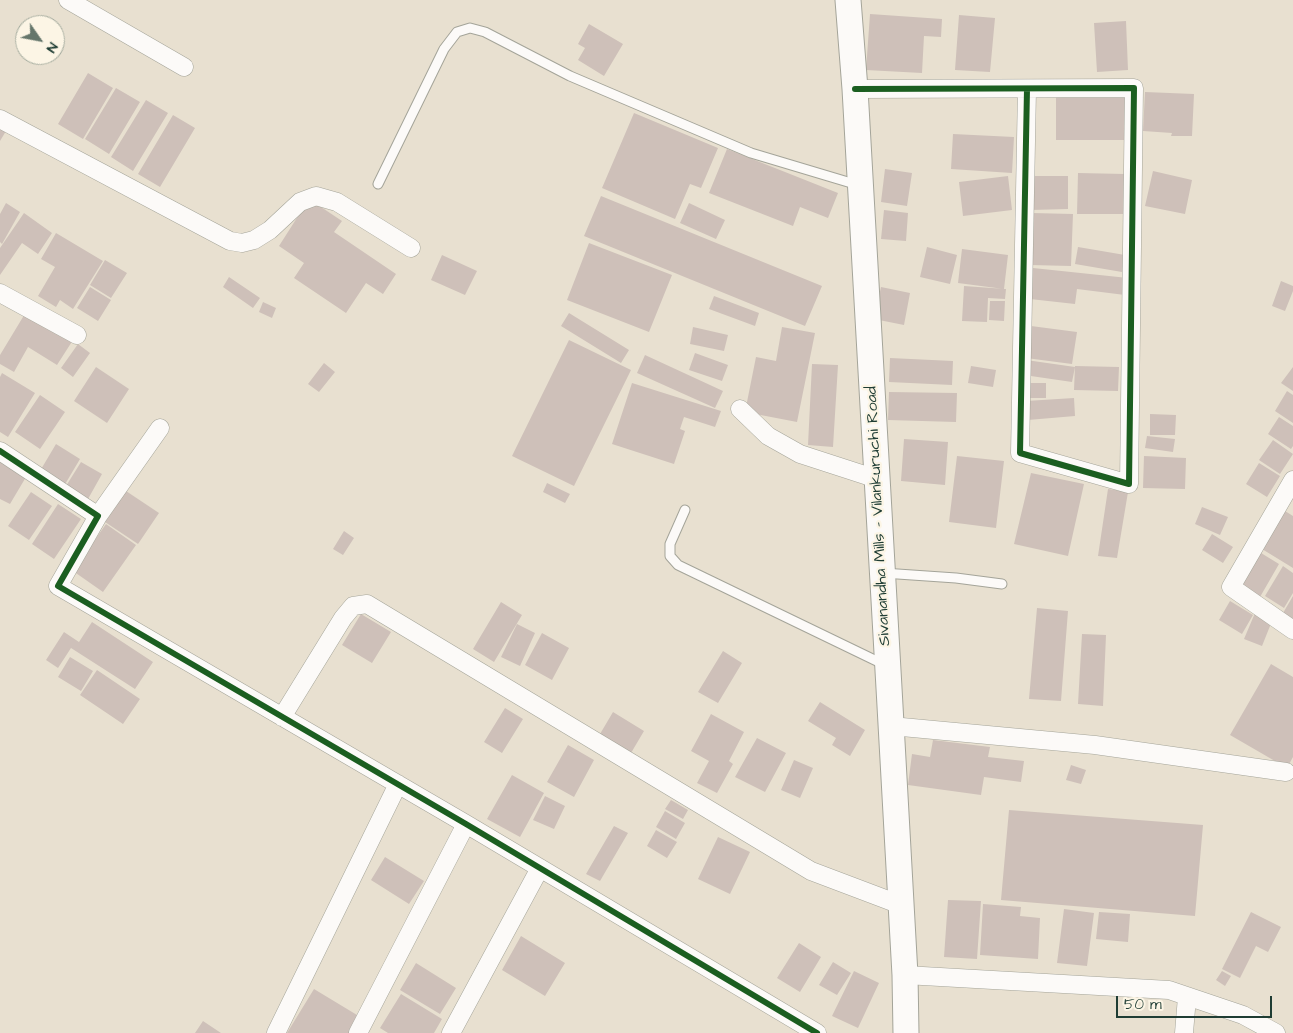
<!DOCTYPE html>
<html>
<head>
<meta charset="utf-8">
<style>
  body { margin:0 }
  #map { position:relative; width:1293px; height:1033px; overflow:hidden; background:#e8e0d0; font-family:"Architects Daughter",sans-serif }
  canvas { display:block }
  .north { position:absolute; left:15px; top:15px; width:50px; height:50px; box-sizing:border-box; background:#fcf5e5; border:1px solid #a4ab9e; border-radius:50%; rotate:123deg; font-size:14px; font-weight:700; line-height:20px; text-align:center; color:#1f3d34 }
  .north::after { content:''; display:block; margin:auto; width:18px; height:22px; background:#65766b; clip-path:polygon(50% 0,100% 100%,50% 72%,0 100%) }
  .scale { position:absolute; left:1116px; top:996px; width:156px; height:22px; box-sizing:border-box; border:2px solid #1f3d34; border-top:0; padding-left:6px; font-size:15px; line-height:18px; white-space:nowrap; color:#1f3d34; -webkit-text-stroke:4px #fcf5e5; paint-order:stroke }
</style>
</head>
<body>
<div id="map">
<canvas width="1293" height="1033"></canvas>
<div class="north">N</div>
<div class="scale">50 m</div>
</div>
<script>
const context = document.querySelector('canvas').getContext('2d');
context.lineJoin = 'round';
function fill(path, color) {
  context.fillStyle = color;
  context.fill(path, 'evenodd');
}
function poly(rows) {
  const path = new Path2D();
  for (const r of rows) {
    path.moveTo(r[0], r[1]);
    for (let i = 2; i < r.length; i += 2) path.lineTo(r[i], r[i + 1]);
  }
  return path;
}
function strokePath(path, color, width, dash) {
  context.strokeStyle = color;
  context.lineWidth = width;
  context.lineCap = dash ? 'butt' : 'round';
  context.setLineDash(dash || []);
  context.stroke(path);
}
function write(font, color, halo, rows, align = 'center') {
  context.font = font + ' "Architects Daughter",sans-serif';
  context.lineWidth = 4.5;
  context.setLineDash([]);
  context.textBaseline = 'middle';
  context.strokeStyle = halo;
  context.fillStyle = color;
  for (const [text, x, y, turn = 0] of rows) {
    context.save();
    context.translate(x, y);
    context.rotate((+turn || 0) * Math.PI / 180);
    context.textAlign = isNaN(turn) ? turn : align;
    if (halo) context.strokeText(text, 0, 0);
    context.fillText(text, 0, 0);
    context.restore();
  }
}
fill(poly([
  [870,14,942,19,941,37,924,36,922,73,866,70],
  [959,15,995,18,990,72,955,70],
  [1126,21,1128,70,1097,72,1094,23],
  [589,24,623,44,604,76,578,60,585,48,578,44],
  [88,73,113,88,83,139,58,124],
  [116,88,140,102,109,154,85,139],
  [1145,92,1194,94,1192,136,1171,136,1172,133,1143,131],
  [1128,96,1128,140,1056,140,1056,97],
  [146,100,168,113,133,171,111,157],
  [634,113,718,148,701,188,690,184,675,219,602,188],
  [173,115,195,128,160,187,138,174],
  [0,127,6,131,0,141],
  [953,134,1014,137,1012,173,951,169],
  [727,149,838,193,828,218,800,207,793,226,709,193],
  [885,169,912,173,907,206,881,202],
  [1153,171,1192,180,1185,214,1145,206],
  [1078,173,1125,174,1124,214,1077,214],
  [1008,176,1012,210,963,216,959,182],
  [1031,176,1068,176,1068,209,1031,210],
  [601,196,822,286,805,326,584,236],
  [309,199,342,221,334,232,396,274,383,294,366,283,346,313,294,278,304,263,279,246],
  [6,203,20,212,2,244,0,242,0,214],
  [689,203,725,220,716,239,680,223],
  [884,210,908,213,906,241,881,239],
  [24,213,52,233,38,254,22,243,0,275,0,248],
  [1032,213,1073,214,1071,266,1030,265],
  [56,233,103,261,73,309,60,300,56,307,38,296,55,267,41,259],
  [589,243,672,275,649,332,567,300],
  [927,247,957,255,950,284,920,277],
  [1078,247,1125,255,1122,272,1075,264],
  [962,249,1008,255,1004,289,958,283],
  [442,255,477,271,465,295,431,280],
  [105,260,127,273,111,298,90,285],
  [1033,268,1128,278,1125,295,1077,289,1075,304,1030,299],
  [229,277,260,298,253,308,223,287],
  [1281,281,1293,286,1293,291,1285,311,1272,306],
  [964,286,1006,289,1005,299,988,298,987,322,962,321],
  [90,287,111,300,98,321,77,308],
  [881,287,910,293,904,325,874,319],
  [714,296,759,313,755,326,709,309],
  [990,301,1005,301,1004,321,989,320],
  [263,302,276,308,272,318,259,312],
  [26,312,73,340,57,365,28,347,14,372,0,364,0,355],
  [569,313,629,350,621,363,561,326],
  [1031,326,1077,332,1072,364,1026,358],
  [693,327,728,335,724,351,690,344],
  [782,327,815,333,797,422,745,412,756,357,776,361],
  [569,340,631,370,574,486,512,456],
  [78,344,90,353,73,377,61,368],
  [695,353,728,365,722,381,689,370],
  [645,355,723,391,715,408,637,373],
  [890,358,953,361,952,385,889,382],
  [1026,360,1075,367,1072,382,1024,375],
  [324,363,335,372,319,392,308,384],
  [812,364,838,365,833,447,808,445],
  [971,366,996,370,993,387,968,383],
  [1075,366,1119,367,1118,391,1074,390],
  [96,367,129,389,107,423,74,401],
  [1293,367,1293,391,1281,383],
  [2,373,35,393,8,437,0,432,0,377],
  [632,383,721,411,715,427,684,417,680,429,685,431,674,464,612,444],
  [1026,383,1046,383,1046,398,1025,398],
  [1287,391,1293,395,1293,423,1275,411],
  [889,392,957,393,956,422,888,420],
  [40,395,65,412,40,449,15,432],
  [1074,398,1075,416,1028,420,1026,401],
  [1150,414,1176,415,1175,435,1150,435],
  [1279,417,1293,426,1293,446,1291,449,1268,434],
  [1147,436,1175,439,1173,452,1145,448],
  [904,439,948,442,945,485,901,481],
  [1273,440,1293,454,1280,474,1259,460],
  [56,444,80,459,64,486,40,471],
  [957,456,1004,461,996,528,949,522],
  [1144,456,1186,458,1185,489,1143,488],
  [0,461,26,477,10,504,0,499],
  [81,462,102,474,88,499,66,486],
  [1259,463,1280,476,1267,497,1246,484],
  [1031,473,1084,484,1068,556,1014,544],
  [547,483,570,494,565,503,543,492],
  [1108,489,1128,492,1117,558,1098,556],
  [126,491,159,513,138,544,105,522],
  [31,492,52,506,29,540,8,526],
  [58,504,81,519,54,559,32,544],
  [1202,507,1228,517,1220,535,1195,524],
  [1285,511,1293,516,1293,568,1262,549],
  [106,524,136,545,103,592,73,571],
  [344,531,354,538,343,555,333,549],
  [1212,534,1233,547,1223,563,1202,550],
  [1261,553,1279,564,1260,597,1241,586],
  [1283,566,1293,573,1293,593,1284,608,1265,596],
  [1293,596,1293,619,1283,613],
  [1230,601,1253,615,1242,634,1219,620],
  [501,602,522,615,494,662,473,649],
  [1037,608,1068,611,1061,701,1029,699],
  [1255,613,1272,621,1262,646,1244,639],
  [361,614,391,632,372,663,342,645],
  [92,622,153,662,135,689,71,648,58,668,46,660,64,632,79,642],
  [517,624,535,633,520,666,501,657],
  [542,633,569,648,552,680,525,665],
  [1082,634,1106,635,1103,706,1078,704],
  [723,651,742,663,718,703,698,692],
  [70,657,93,671,81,691,58,677],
  [1271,664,1293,677,1293,757,1287,768,1230,735],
  [97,670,140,699,123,724,80,695],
  [820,702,865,730,850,756,832,745,836,738,808,721],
  [505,708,523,719,502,753,484,742],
  [613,712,644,731,631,753,600,734],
  [711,714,744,732,729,761,733,764,717,793,697,783,709,761,691,751],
  [757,738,786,753,765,792,735,777],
  [933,740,990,747,988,757,1024,761,1021,782,984,777,981,795,908,785,912,754,930,757],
  [568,745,594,760,574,797,547,782],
  [794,760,813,768,800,798,781,790],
  [1071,765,1086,770,1081,784,1066,780],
  [512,775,544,793,520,837,487,819],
  [545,796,565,806,554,829,533,820],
  [671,800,688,810,683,819,665,809],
  [1009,810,1203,825,1195,916,1001,900],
  [665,811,685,823,676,839,656,827],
  [614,826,628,833,600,881,586,874],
  [656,830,677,842,667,858,647,846],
  [718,837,750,852,730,894,698,879],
  [385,857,424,881,409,904,371,880],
  [948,900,981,901,977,959,944,957],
  [983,904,1021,907,1020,916,1040,918,1038,959,980,955],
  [1064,909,1094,913,1087,966,1057,963],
  [1099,912,1130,914,1128,942,1096,939],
  [1251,912,1281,927,1268,952,1256,946,1240,978,1222,969],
  [521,936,565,963,545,996,502,970],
  [799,943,821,957,800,992,777,978],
  [833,962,851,973,837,995,819,985],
  [416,963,456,988,440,1014,400,990],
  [854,971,879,983,858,1028,832,1016],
  [1222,971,1231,976,1225,986,1216,980],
  [314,989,362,1018,352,1033,287,1033],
  [401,994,442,1019,434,1033,388,1033,380,1028],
  [203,1021,221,1033,195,1033]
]), '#cec0b9');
const service = poly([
  [378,184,444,49,457,32,470,28,485,32,570,76,751,153,858,185],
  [685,510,670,544,670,556,678,565,885,665],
  [883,573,956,578,1002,584]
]);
const minor = poly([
  [68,0,184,67],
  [855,89,1134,88,1129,484,1020,453,1027,89],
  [0,119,230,241,242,243,254,240,270,230,300,202,316,196,337,202,411,248],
  [0,293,77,335],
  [740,409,768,436,800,454,877,479],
  [0,451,98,516,58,586,466,824,817,1033],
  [1293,480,1231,587,1293,630],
  [98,516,160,428],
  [282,717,343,618,353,606,367,604,811,871,901,905],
  [891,726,1095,745,1286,772],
  [905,975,1169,990,1243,1015,1276,1033],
  [276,1033,398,784],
  [358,1033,466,824],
  [451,1033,540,868],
  [1184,1033,1187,997]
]);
const secondary = poly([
  [848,0,855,89,889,688,905,975,906,1033]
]);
strokePath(service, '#a4a499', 11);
strokePath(minor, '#a4a499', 19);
strokePath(secondary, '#a4a499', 27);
strokePath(service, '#fcfaf8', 9);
strokePath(minor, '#fcfaf8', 18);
strokePath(secondary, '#fcfaf8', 25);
strokePath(poly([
  [855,89,1134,88,1129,484,1020,453,1027,89],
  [0,451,98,516,58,586,466,824,817,1033]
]), '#1b5e20', 6);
write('16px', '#1f3d34', '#fcf5e5', [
  ["Sivanandha Mills - Vilankuruchi Road",879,516,-93]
]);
</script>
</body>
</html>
